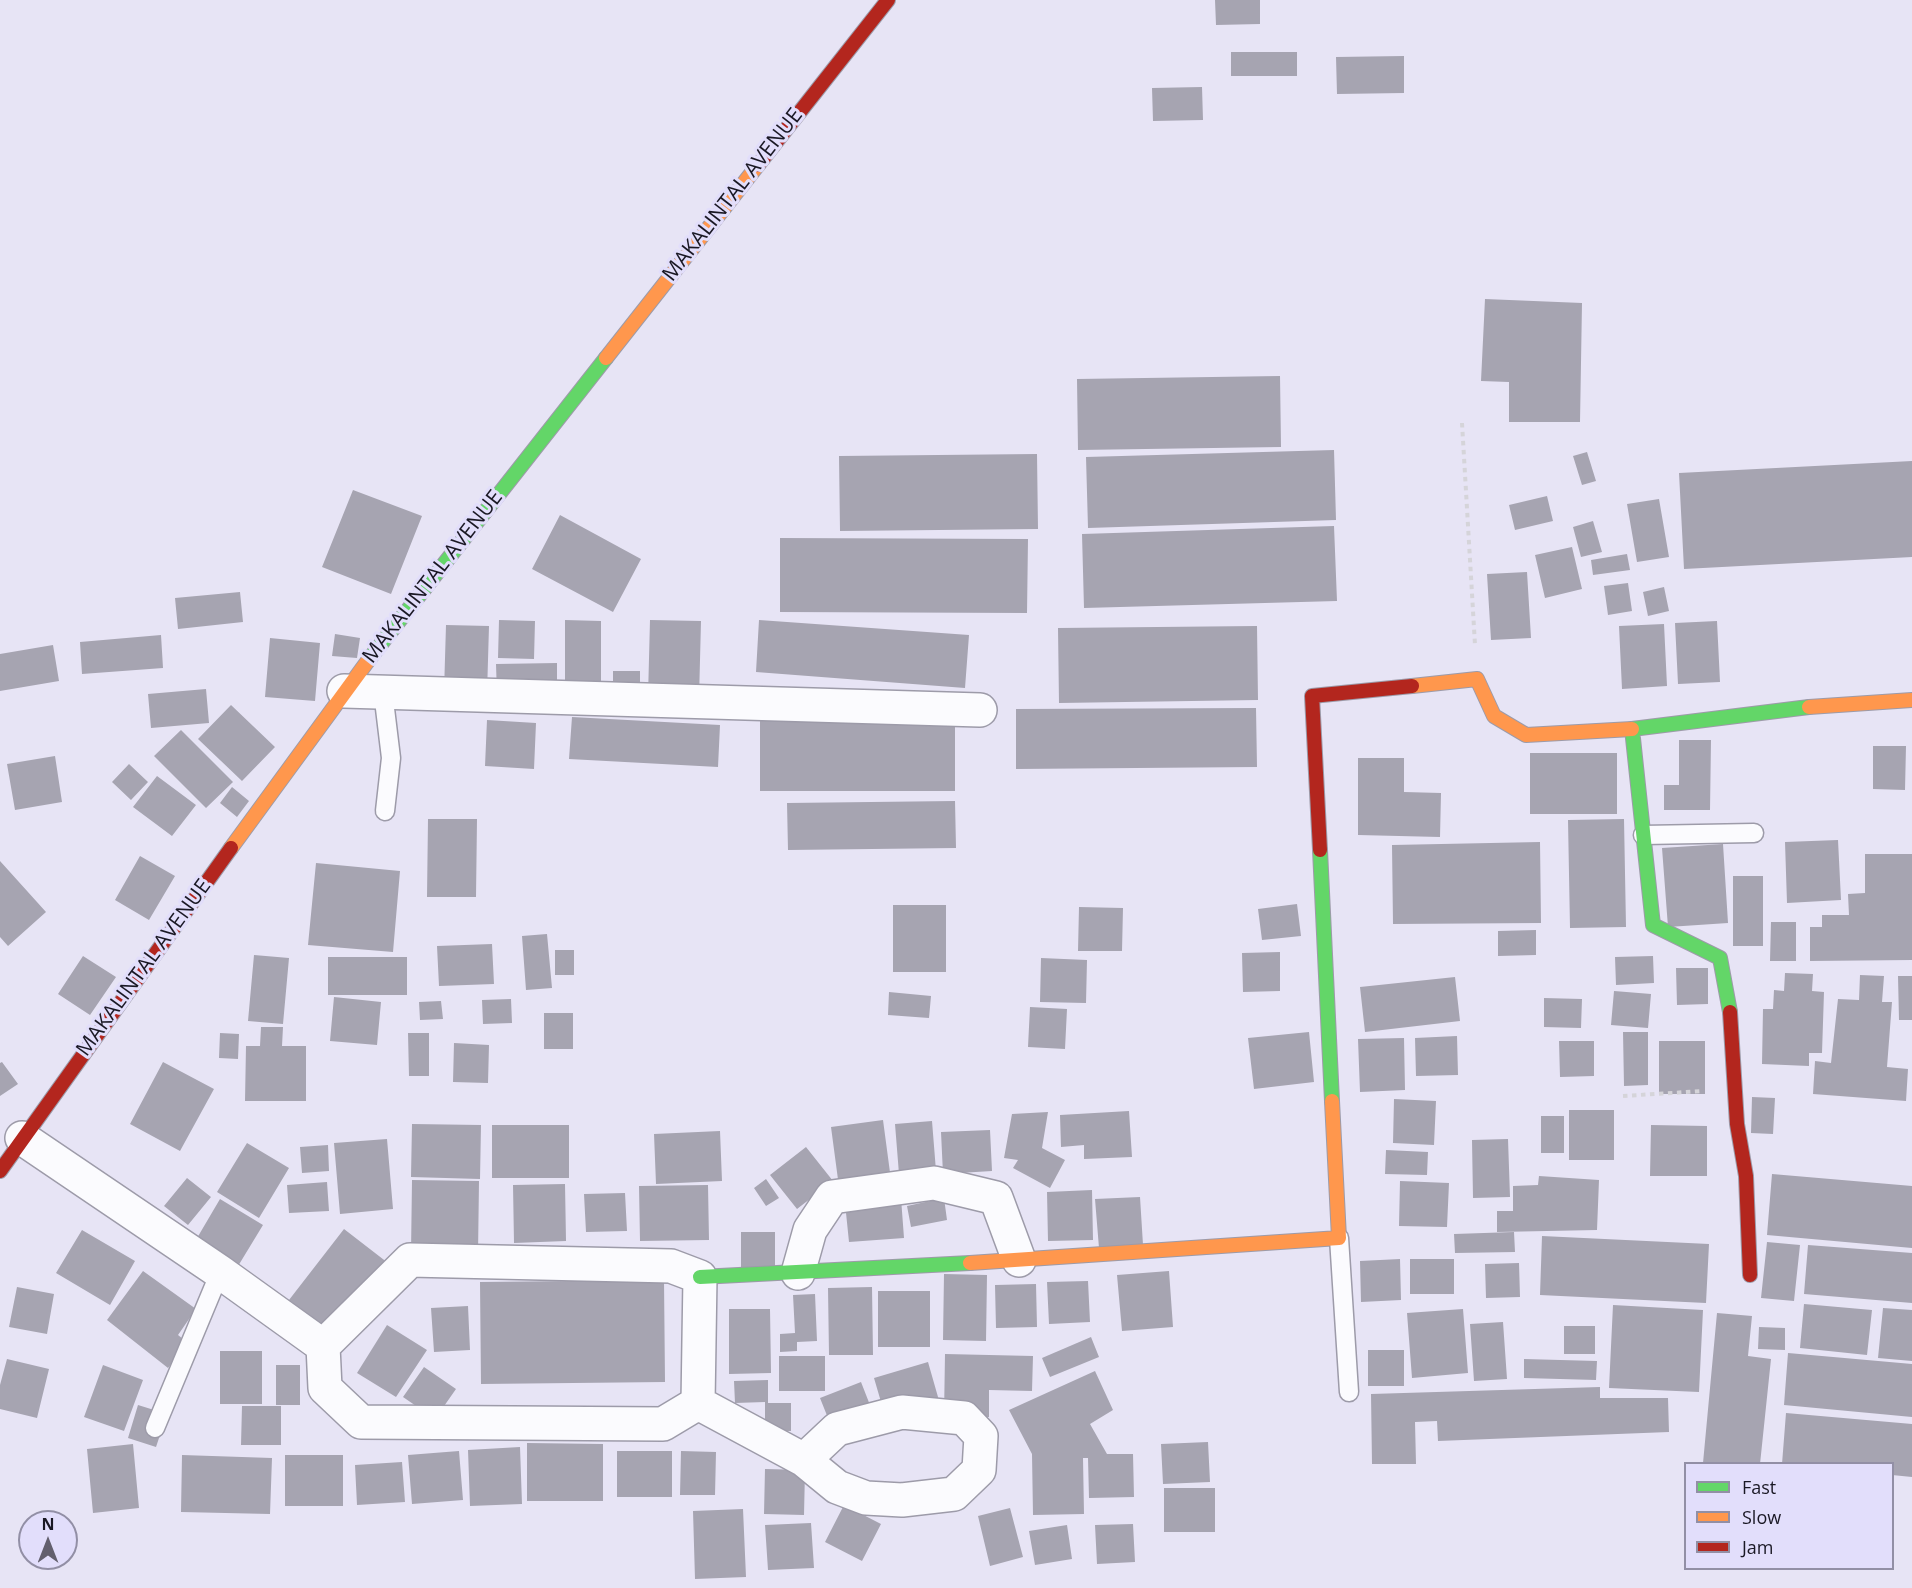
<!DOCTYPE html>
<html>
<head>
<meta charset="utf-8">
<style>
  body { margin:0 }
  #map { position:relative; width:1912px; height:1588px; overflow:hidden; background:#e7e4f5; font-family:"Open Sans",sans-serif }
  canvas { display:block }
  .legend { position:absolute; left:1684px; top:1462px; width:210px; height:108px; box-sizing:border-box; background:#e2defb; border:2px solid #928fa5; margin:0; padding:8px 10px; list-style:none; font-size:18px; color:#1a1824 }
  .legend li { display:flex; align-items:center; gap:12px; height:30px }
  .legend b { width:30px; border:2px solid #928fa5 }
  .north { position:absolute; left:18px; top:1510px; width:60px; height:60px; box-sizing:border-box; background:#e2defb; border:2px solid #928fa5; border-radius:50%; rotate:0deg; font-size:16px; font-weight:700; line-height:24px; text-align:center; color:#1a1824 }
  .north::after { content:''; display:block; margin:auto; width:21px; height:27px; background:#625f6d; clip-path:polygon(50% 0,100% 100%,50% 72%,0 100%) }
</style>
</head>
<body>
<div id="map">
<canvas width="1912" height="1588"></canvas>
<ul class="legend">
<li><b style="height:8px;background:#63d668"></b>Fast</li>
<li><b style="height:8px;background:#ff974d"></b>Slow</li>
<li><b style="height:8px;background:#b3261e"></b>Jam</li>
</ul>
<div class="north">N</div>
</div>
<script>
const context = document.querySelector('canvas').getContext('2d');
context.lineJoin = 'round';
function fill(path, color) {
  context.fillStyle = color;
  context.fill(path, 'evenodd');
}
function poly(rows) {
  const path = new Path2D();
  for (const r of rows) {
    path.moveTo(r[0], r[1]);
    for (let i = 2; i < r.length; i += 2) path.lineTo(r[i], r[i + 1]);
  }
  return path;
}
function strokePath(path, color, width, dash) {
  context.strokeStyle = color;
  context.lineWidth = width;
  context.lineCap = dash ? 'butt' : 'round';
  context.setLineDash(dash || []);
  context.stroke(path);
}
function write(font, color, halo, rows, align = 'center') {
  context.font = font + ' "Open Sans",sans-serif';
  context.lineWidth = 6;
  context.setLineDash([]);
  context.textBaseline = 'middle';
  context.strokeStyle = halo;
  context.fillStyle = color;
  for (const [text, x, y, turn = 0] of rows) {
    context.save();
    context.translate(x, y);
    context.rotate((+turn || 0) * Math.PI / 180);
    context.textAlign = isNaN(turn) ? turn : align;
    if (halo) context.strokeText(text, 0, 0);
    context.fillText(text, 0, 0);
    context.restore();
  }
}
fill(poly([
  [1215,0,1260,0,1260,24,1216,25],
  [1231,52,1297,52,1297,76,1231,76],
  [1404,56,1404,93,1337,94,1336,57],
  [1202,87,1203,120,1153,121,1152,88],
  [1485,299,1582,303,1580,422,1509,422,1509,382,1481,381],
  [1280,376,1281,447,1078,450,1077,379],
  [1334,450,1336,520,1088,528,1086,457],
  [1587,452,1596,481,1582,485,1573,456],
  [1037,454,1038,529,840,531,839,456],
  [1912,461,1912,557,1684,569,1679,473],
  [353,490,422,516,391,594,322,567],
  [1547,496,1553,521,1515,530,1509,505],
  [1659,499,1669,557,1637,562,1627,504],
  [560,515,641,559,613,612,532,569],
  [1593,521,1602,552,1581,557,1573,527],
  [1334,526,1337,601,1084,608,1082,534],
  [780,538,1028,539,1027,613,780,612],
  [1572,547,1582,589,1545,598,1535,555],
  [1627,554,1630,570,1593,575,1591,560],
  [1527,572,1531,638,1491,640,1487,574],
  [1628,583,1632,611,1608,615,1604,586],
  [1664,587,1669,611,1648,616,1643,592],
  [240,592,243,622,178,629,175,598],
  [499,620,535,621,534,659,498,658],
  [565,620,601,621,601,686,565,685],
  [650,620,701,621,699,699,648,697],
  [759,620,969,635,965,688,756,672],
  [1717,621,1720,682,1678,684,1675,623],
  [1664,624,1667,686,1622,689,1619,626],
  [446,625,489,626,487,694,444,692],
  [1257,626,1258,700,1059,703,1058,628],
  [335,634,360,638,357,658,332,656],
  [161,635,163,668,82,674,80,642],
  [270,638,320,643,315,701,265,697],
  [53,645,59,681,0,691,0,654],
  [557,663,557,695,497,695,496,664],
  [613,671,640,671,640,693,613,693],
  [206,689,209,723,151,728,148,694],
  [231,705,275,747,242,781,198,739],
  [1256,708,1257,767,1016,769,1016,709],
  [760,713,955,713,955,791,760,791],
  [572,717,720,725,718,767,569,759],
  [487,720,536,723,534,769,485,766],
  [181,730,233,782,206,808,154,756],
  [1679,740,1711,740,1710,810,1664,810,1664,785,1679,785],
  [1873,746,1906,746,1905,790,1873,789],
  [1530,753,1617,753,1617,814,1530,814],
  [55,756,62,802,15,810,7,764],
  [1358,758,1404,758,1404,792,1441,793,1440,837,1358,835],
  [129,764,148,782,131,800,112,782],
  [157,776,196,805,172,836,133,807],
  [232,787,249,801,237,817,220,803],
  [955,801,956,848,788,850,787,803],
  [428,819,477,819,476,897,427,897],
  [1624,819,1626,927,1570,928,1568,820],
  [1838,840,1841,900,1787,903,1785,842],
  [1540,842,1541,923,1393,924,1392,845],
  [1723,844,1728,923,1668,927,1662,848],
  [1865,854,1912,854,1912,960,1810,961,1810,927,1822,927,1822,915,1849,915,1848,894,1865,893],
  [140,856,175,876,149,920,115,900],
  [0,861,46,912,8,946,0,937],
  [316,863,400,871,393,952,308,945],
  [1733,876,1763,876,1763,946,1733,946],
  [1297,904,1301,936,1262,940,1258,909],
  [893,905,946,905,946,972,893,972],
  [1079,907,1123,908,1122,951,1078,951],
  [1771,922,1796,922,1796,961,1770,961],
  [1536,930,1536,955,1498,956,1498,931],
  [547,934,552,988,526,990,522,936],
  [492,944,494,984,439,986,437,946],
  [555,950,574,950,574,975,555,975],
  [1280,952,1280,991,1243,992,1242,953],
  [254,955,289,958,283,1024,248,1021],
  [83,956,116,977,90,1015,58,994],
  [1653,956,1654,983,1616,985,1615,957],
  [328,957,407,957,407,995,328,995],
  [1041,958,1087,960,1086,1003,1040,1002],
  [1676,968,1708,968,1708,1004,1677,1005],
  [1785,973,1813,974,1812,991,1824,992,1822,1053,1809,1053,1809,1066,1762,1064,1763,1009,1773,1009,1774,990,1784,991],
  [1860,975,1884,976,1882,1002,1892,1002,1887,1067,1908,1069,1906,1101,1813,1094,1815,1061,1831,1063,1838,999,1859,1000],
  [1898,976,1912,976,1912,1020,1899,1020],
  [1455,977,1460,1021,1365,1032,1360,987],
  [1614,991,1651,994,1648,1028,1611,1025],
  [889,992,931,996,929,1018,888,1015],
  [334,997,381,1002,377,1045,330,1041],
  [1544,998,1582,999,1581,1028,1544,1027],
  [511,999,512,1023,483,1024,482,1000],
  [441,1001,443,1019,420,1020,419,1002],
  [1030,1007,1067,1009,1065,1049,1028,1047],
  [544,1013,573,1013,573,1049,544,1049],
  [261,1027,283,1027,282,1046,306,1046,306,1101,245,1101,246,1046,260,1046],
  [1309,1032,1314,1082,1254,1089,1248,1038],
  [1623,1032,1648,1032,1648,1085,1624,1086],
  [220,1033,239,1034,238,1059,219,1058],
  [408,1033,429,1033,429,1076,409,1076],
  [1457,1036,1458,1075,1416,1076,1415,1038],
  [1404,1038,1405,1090,1360,1092,1358,1039],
  [1559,1041,1594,1041,1594,1076,1560,1077],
  [1659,1041,1705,1041,1705,1094,1659,1094],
  [454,1043,489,1045,488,1083,453,1082],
  [2,1062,18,1084,0,1096,0,1063],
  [163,1062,214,1089,180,1151,130,1124],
  [1752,1097,1775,1098,1773,1134,1751,1133],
  [1394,1099,1436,1101,1434,1145,1393,1143],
  [1569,1110,1614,1110,1614,1160,1569,1160],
  [1129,1111,1132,1157,1084,1159,1084,1145,1061,1147,1060,1115],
  [1048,1112,1042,1148,1065,1160,1050,1188,1013,1168,1018,1160,1004,1158,1012,1114],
  [1541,1116,1564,1116,1564,1153,1541,1153],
  [883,1120,891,1180,839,1187,831,1127],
  [932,1121,936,1171,899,1174,895,1124],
  [412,1124,481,1125,480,1179,411,1177],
  [492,1125,569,1125,569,1178,492,1178],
  [1651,1125,1707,1126,1707,1176,1650,1176],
  [990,1130,992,1171,943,1174,941,1132],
  [720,1131,722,1181,656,1184,654,1134],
  [387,1139,393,1209,340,1214,334,1143],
  [1508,1139,1510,1197,1473,1198,1472,1140],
  [247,1143,289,1168,259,1218,217,1192],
  [328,1145,329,1171,302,1173,300,1147],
  [806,1147,833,1181,797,1209,770,1175],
  [1386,1150,1428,1152,1427,1175,1385,1174],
  [1772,1174,1912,1186,1912,1248,1767,1235],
  [1539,1176,1599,1180,1597,1230,1497,1232,1497,1211,1513,1211,1513,1186,1538,1185],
  [187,1178,211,1197,188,1225,164,1206],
  [766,1179,779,1198,766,1206,754,1188],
  [412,1180,479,1181,478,1254,411,1253],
  [1400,1181,1449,1183,1447,1227,1399,1226],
  [327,1182,329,1211,289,1213,287,1185],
  [565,1184,566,1241,514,1243,513,1185],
  [708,1185,709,1240,640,1241,639,1186],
  [1092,1190,1093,1240,1048,1241,1047,1192],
  [625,1193,627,1231,586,1232,584,1194],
  [1140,1197,1143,1245,1099,1248,1095,1199],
  [901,1198,904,1238,849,1242,845,1203],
  [944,1198,947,1220,911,1227,907,1206],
  [220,1199,263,1225,232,1276,190,1250],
  [344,1229,388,1263,332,1333,289,1300],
  [82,1230,135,1261,110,1305,56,1273],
  [741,1232,775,1232,775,1268,741,1268],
  [1514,1232,1515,1252,1455,1253,1454,1234],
  [1542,1236,1709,1244,1706,1303,1540,1295],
  [1767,1242,1800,1245,1794,1301,1761,1298],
  [1808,1245,1912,1253,1912,1303,1804,1294],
  [1400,1259,1401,1300,1361,1302,1360,1261],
  [1410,1259,1454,1259,1454,1294,1410,1294],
  [1519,1263,1520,1297,1486,1298,1485,1264],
  [143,1271,196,1309,178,1335,188,1343,168,1368,107,1320],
  [1169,1271,1173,1327,1122,1331,1117,1275],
  [944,1274,987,1275,986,1341,943,1340],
  [664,1280,665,1382,481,1384,480,1282],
  [1088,1281,1090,1322,1049,1324,1047,1282],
  [1036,1284,1037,1327,996,1328,995,1285],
  [17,1287,54,1294,47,1334,9,1327],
  [872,1287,873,1355,829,1355,828,1288],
  [878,1291,930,1291,930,1347,878,1347],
  [815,1294,817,1341,797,1342,797,1351,780,1352,780,1334,795,1333,793,1295],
  [1804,1304,1872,1310,1867,1355,1800,1348],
  [1613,1305,1703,1310,1699,1392,1609,1388],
  [468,1306,470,1350,434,1352,431,1308],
  [1883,1308,1912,1310,1912,1361,1878,1358],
  [729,1309,770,1309,771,1373,729,1374],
  [1463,1309,1468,1373,1412,1378,1407,1313],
  [1717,1313,1752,1316,1748,1356,1771,1359,1760,1464,1703,1463],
  [1503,1322,1507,1379,1474,1381,1470,1324],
  [387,1325,427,1350,396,1397,357,1373],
  [1564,1326,1595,1326,1595,1354,1564,1354],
  [1759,1327,1785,1328,1785,1350,1758,1349],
  [1091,1337,1099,1357,1050,1377,1042,1358],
  [1368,1350,1404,1350,1404,1386,1368,1386],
  [220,1351,262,1351,262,1404,220,1404],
  [1788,1353,1912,1364,1912,1417,1784,1405],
  [945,1354,1033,1356,1032,1391,989,1390,989,1417,944,1416],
  [779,1356,825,1356,825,1391,779,1391],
  [7,1359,49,1369,37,1418,0,1409,0,1385],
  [1524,1359,1597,1361,1596,1380,1524,1378],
  [928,1362,940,1404,886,1419,874,1378],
  [103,1365,143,1380,124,1431,84,1417],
  [276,1365,300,1365,300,1405,276,1405],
  [424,1367,456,1389,435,1419,403,1397],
  [1095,1371,1113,1410,1090,1424,1107,1454,1133,1454,1134,1497,1089,1498,1088,1458,1083,1458,1084,1514,1033,1515,1032,1454,1009,1410],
  [768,1380,768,1403,791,1403,791,1431,765,1431,765,1402,735,1403,734,1381],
  [861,1382,877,1423,836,1438,820,1398],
  [1600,1387,1600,1398,1668,1398,1669,1432,1438,1441,1437,1421,1415,1422,1416,1464,1372,1464,1371,1394],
  [138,1405,167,1414,156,1447,128,1438],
  [242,1406,281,1406,281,1445,241,1445],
  [1786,1413,1912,1424,1912,1477,1892,1475,1892,1464,1782,1464],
  [1208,1442,1210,1482,1163,1484,1161,1444],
  [527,1443,603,1444,603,1501,527,1501],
  [133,1444,139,1508,93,1513,87,1449],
  [520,1447,522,1504,470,1506,468,1450],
  [459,1451,463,1500,412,1504,408,1455],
  [617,1451,672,1451,672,1497,617,1497],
  [681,1451,716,1452,715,1495,680,1495],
  [182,1455,272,1458,270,1514,181,1512],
  [285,1455,343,1455,343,1506,285,1506],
  [402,1462,405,1502,357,1505,355,1465],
  [765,1469,805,1470,804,1515,764,1514],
  [1164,1488,1215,1488,1215,1532,1164,1532],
  [844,1505,881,1524,862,1561,825,1542],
  [1010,1508,1023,1557,990,1566,978,1516],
  [743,1509,746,1577,695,1579,693,1511],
  [811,1523,814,1568,768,1570,765,1525],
  [1133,1524,1135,1562,1097,1564,1095,1525],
  [1067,1525,1072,1559,1035,1565,1029,1531]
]), '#a6a4b1');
const lane = poly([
  [383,692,391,758,385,811],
  [1643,835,1754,833],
  [1339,1238,1349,1392],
  [155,1428,220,1272]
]);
const street = poly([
  [344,691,980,710],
  [22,1138,220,1272,323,1346],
  [410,1260,671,1266,700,1277,698,1403,663,1424,361,1422,325,1388,323,1346,410,1260],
  [798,1273,810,1230,832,1197,934,1183,996,1198,1019,1260],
  [698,1403,804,1460,837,1487,866,1498,902,1500,954,1494,979,1470,981,1436,964,1418,902,1412,837,1429,804,1460]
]);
const fast = poly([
  [370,658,606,358],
  [1320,850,1332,1101],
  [1730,1012,1720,958,1653,925,1632,729,1809,707],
  [700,1277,970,1263]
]);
const slow = poly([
  [606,358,758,165],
  [1412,686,1477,679,1494,716,1526,735,1632,729],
  [1809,707,1912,700],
  [231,848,370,658],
  [970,1263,1339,1238,1332,1101]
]);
const jam = poly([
  [758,165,888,0],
  [1320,850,1312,696,1412,686],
  [1730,1012,1737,1124,1746,1176,1750,1275],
  [0,1171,231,848]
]);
strokePath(lane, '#9d9ba9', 21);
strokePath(street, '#9d9ba9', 36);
strokePath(fast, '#9d9ba9', 16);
strokePath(slow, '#9d9ba9', 16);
strokePath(jam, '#9d9ba9', 16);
strokePath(poly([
  [1462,423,1475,645],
  [1623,1096,1703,1091]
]), '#d5d4d9', 4, [4.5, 4.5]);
strokePath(lane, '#fbfbfe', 18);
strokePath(street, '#fbfbfe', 33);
strokePath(fast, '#63d668', 14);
strokePath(slow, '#ff974d', 14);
strokePath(jam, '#b3261e', 14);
write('21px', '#1a1824', '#e2defb', [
  ["MAKALINTAL AVENUE",733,195,-52],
  ["MAKALINTAL AVENUE",433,577,-52],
  ["MAKALINTAL AVENUE",144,968,-54]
]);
</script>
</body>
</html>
